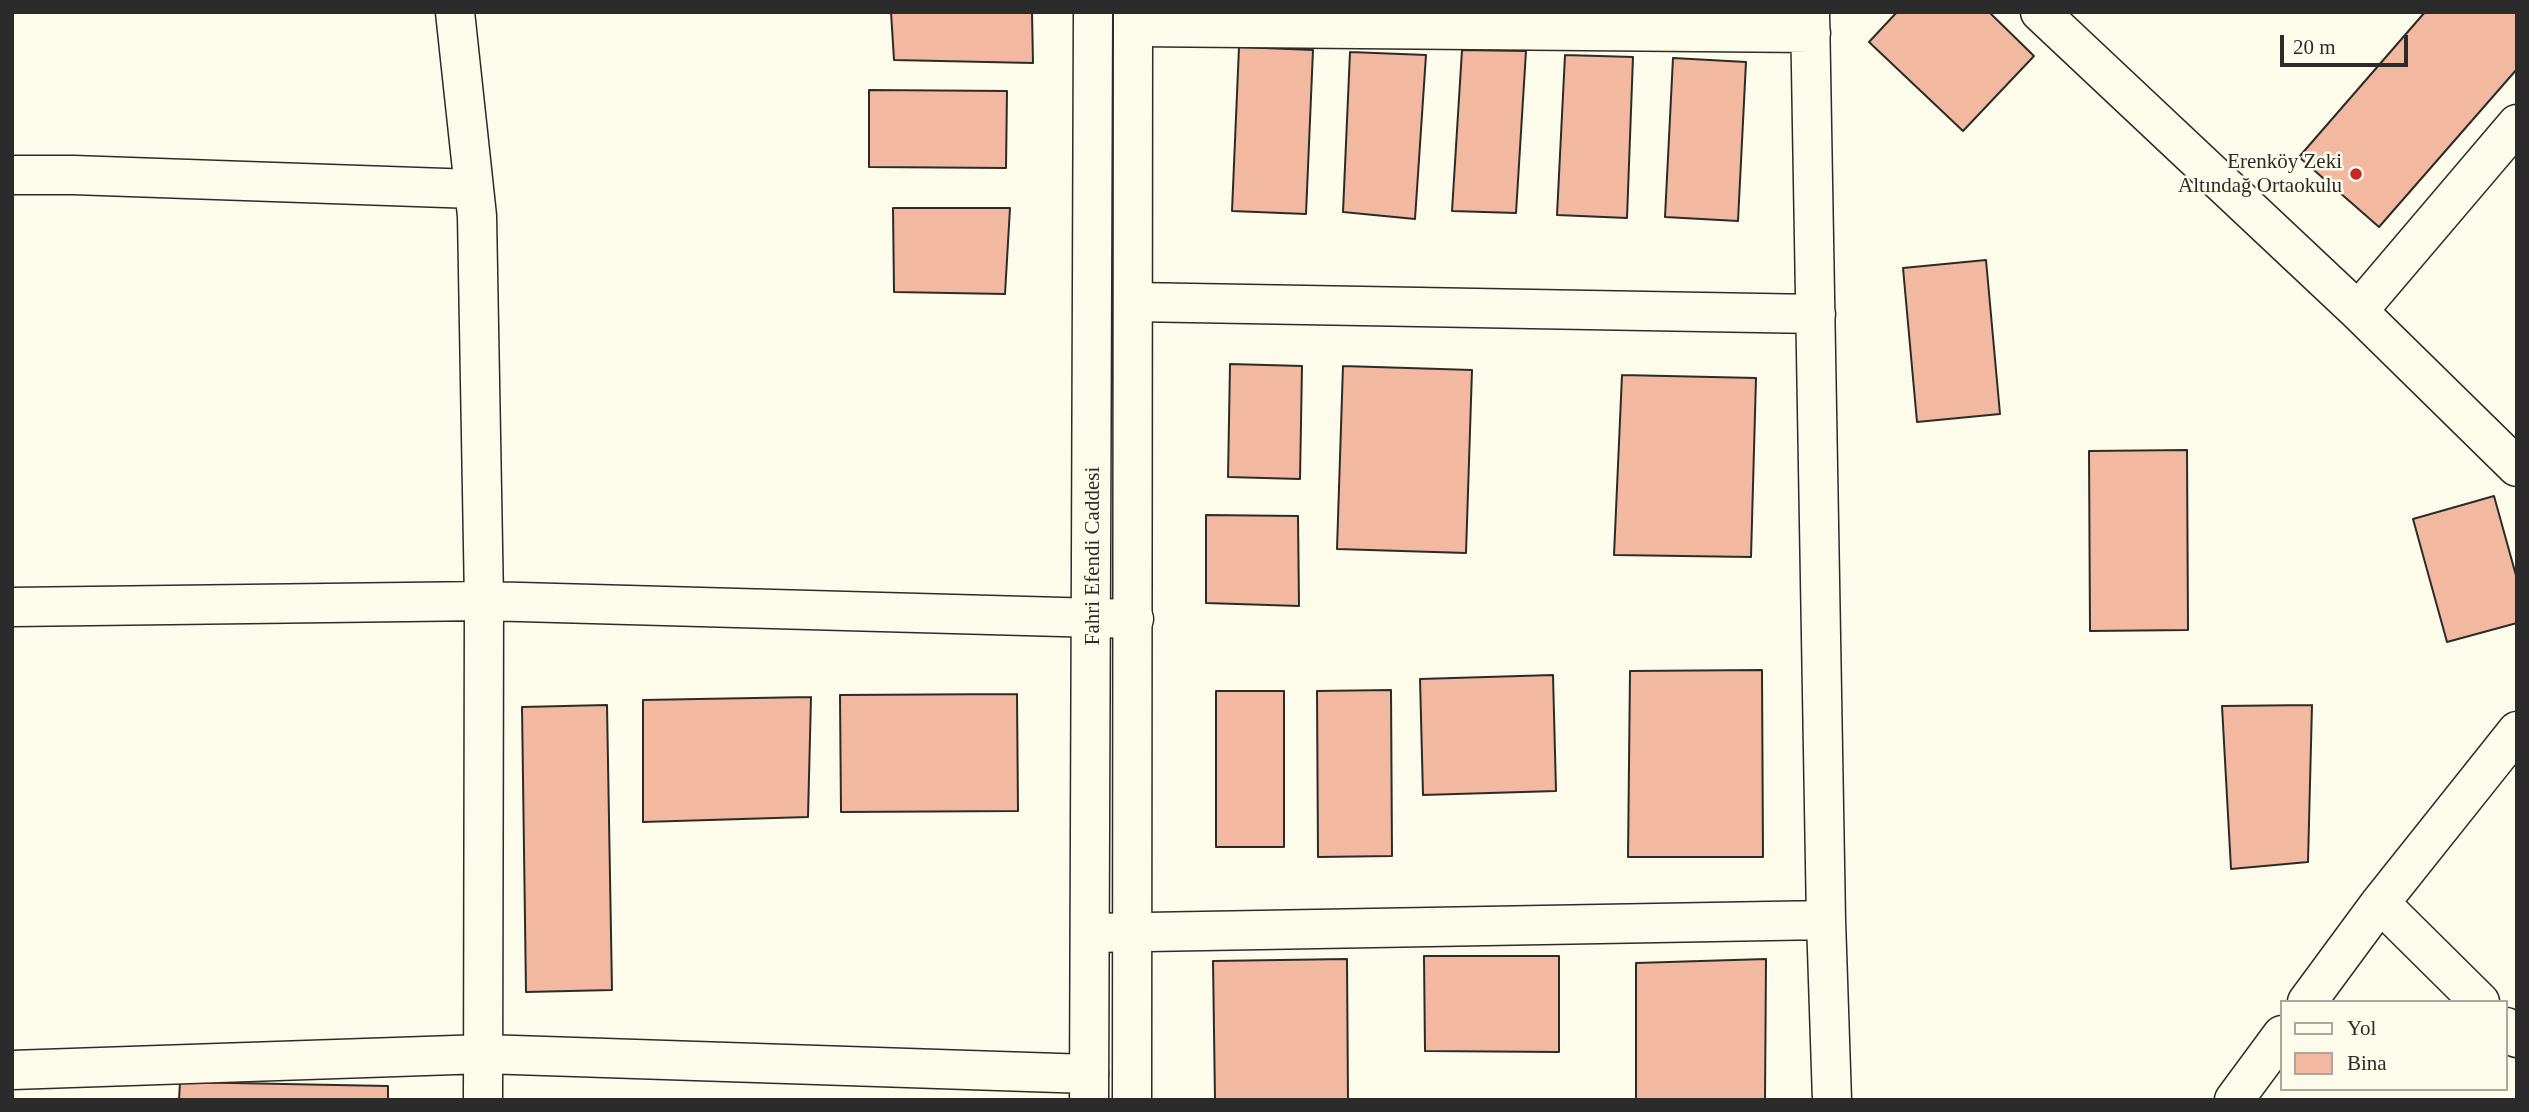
<!DOCTYPE html>
<html>
<head>
<meta charset="utf-8">
<style>
  body { margin:0 }
  #map { position:relative; width:2529px; height:1112px; overflow:hidden; background:#fdfbea; font-family:Georgia,serif }
  canvas { display:block }
  .frame { position:absolute; inset:0; border:14px solid #2b2b2b; pointer-events:none }
  .legend { position:absolute; left:2280px; top:1000px; width:228px; height:91px; box-sizing:border-box; background:#fdfbea; border:2px solid #a9a89e; margin:0; padding:9px 12px; list-style:none; font-size:21px; color:#2b2b2b }
  .legend li { display:flex; align-items:center; gap:14px; height:35px }
  .legend b { width:35px; border:2px solid #a9a89e }
  .scale { position:absolute; left:2280px; top:35px; width:128px; height:32px; box-sizing:border-box; border:4px solid #2b2b2b; border-top:0; padding-left:9px; font-size:21px; line-height:24px; white-space:nowrap; color:#2b2b2b; -webkit-text-stroke:5px #fdfbea; paint-order:stroke }
</style>
</head>
<body>
<div id="map">
<canvas width="2529" height="1112"></canvas>
<div class="frame"></div>
<ul class="legend">
<li><b style="height:9px;background:#fdfbea"></b>Yol</li>
<li><b style="height:19px;background:#f2b8a0"></b>Bina</li>
</ul>
<div class="scale">20 m</div>
</div>
<script>
const context = document.querySelector('canvas').getContext('2d');
context.lineJoin = 'round';
function fill(path, color) {
  context.fillStyle = color;
  context.fill(path, 'evenodd');
}
function poly(rows) {
  const path = new Path2D();
  for (const r of rows) {
    path.moveTo(r[0], r[1]);
    for (let i = 2; i < r.length; i += 2) path.lineTo(r[i], r[i + 1]);
  }
  return path;
}
function strokePath(path, color, width, dash) {
  context.strokeStyle = color;
  context.lineWidth = width;
  context.lineCap = dash ? 'butt' : 'round';
  context.setLineDash(dash || []);
  context.stroke(path);
}
function write(font, color, halo, rows, align = 'center') {
  context.font = font + ' Georgia,serif';
  context.lineWidth = 5;
  context.setLineDash([]);
  context.textBaseline = 'middle';
  context.strokeStyle = halo;
  context.fillStyle = color;
  for (const [text, x, y, turn = 0] of rows) {
    context.save();
    context.translate(x, y);
    context.rotate((+turn || 0) * Math.PI / 180);
    context.textAlign = isNaN(turn) ? turn : align;
    if (halo) context.strokeText(text, 0, 0);
    context.fillText(text, 0, 0);
    context.restore();
  }
}
const building = poly([
  [891,12,1032,12,1033,63,894,60,891,12],
  [1897,12,1989,12,2034,56,1963,131,1869,42,1897,12],
  [2425,12,2517,12,2517,69,2379,227,2299,157,2425,12],
  [1239,47,1313,50,1306,214,1232,211,1239,47],
  [1462,50,1526,51,1516,213,1452,211,1462,50],
  [1350,52,1426,55,1415,219,1343,212,1350,52],
  [1565,55,1633,57,1627,218,1557,215,1565,55],
  [1673,58,1746,62,1738,221,1665,217,1673,58],
  [869,90,1007,91,1006,168,869,167,869,90],
  [893,208,1010,208,1005,294,894,292,893,208],
  [1986,260,2000,414,1917,422,1903,268,1986,260],
  [1230,364,1302,366,1300,479,1228,477,1230,364],
  [1343,366,1472,370,1466,553,1337,549,1343,366],
  [1622,375,1756,378,1751,557,1614,555,1622,375],
  [2187,450,2188,630,2090,631,2089,451,2187,450],
  [2494,496,2517,579,2517,623,2447,642,2413,519,2494,496],
  [1206,515,1298,516,1299,606,1206,603,1206,515],
  [1762,670,1763,857,1628,857,1630,671,1762,670],
  [1553,675,1556,791,1423,795,1420,679,1553,675],
  [1391,690,1392,856,1318,857,1317,691,1391,690],
  [1216,691,1284,691,1284,847,1216,847,1216,691],
  [1017,694,1018,811,841,812,840,695,1017,694],
  [811,697,808,817,643,822,643,700,811,697],
  [607,705,612,990,526,992,522,707,607,705],
  [2312,705,2308,862,2231,869,2222,706,2312,705],
  [1424,956,1559,956,1559,1052,1425,1051,1424,956],
  [1347,959,1348,1100,1215,1100,1213,961,1347,959],
  [1766,959,1765,1100,1636,1100,1636,963,1766,959],
  [180,1082,388,1086,388,1100,179,1100,180,1082]
]);
fill(building, '#f2b8a0');
strokePath(building, '#2b2b2b', 2);
const street = poly([
  [455,12,477,216,484,601,483,1100],
  [1810,12,1826,920,1832,1100],
  [2040,12,2358,311,2517,467],
  [1134,27,1811,33],
  [12,175,73,175,474,189],
  [1134,302,1816,314],
  [2358,311,2517,124],
  [12,607,484,601,1134,619],
  [2380,903,2480,1002],
  [1090,933,1826,920],
  [2307,1002,2380,903,2517,731],
  [2506,1027,2517,1038],
  [12,1070,484,1054,1089,1074],
  [2234,1100,2282,1035]
]);
const secondary = poly([
  [1089,1100,1093,12],
  [1132,1100,1133,12]
]);
strokePath(street, '#2b2b2b', 41);
strokePath(secondary, '#2b2b2b', 41);
strokePath(street, '#fdfbea', 38);
strokePath(secondary, '#fdfbea', 38);
for (const [x, y, r, color] of [
  [2356,174,7,"#c62828"]
]) {
  const dot = new Path2D();
  dot.arc(x, y, r, 0, 2 * Math.PI);
  context.fillStyle = color;
  context.fill(dot);
  strokePath(dot, '#fdfbea', 2.5);
}
write('21px', '#2b2b2b', '#fdfbea', [
  ["Erenköy Zeki",2342,162],
  ["Altındağ Ortaokulu",2342,186]
], 'right');
write('21px', '#2b2b2b', '#fdfbea', [
  ["Fahri Efendi Caddesi",1093,556,-90]
]);
</script>
</body>
</html>
